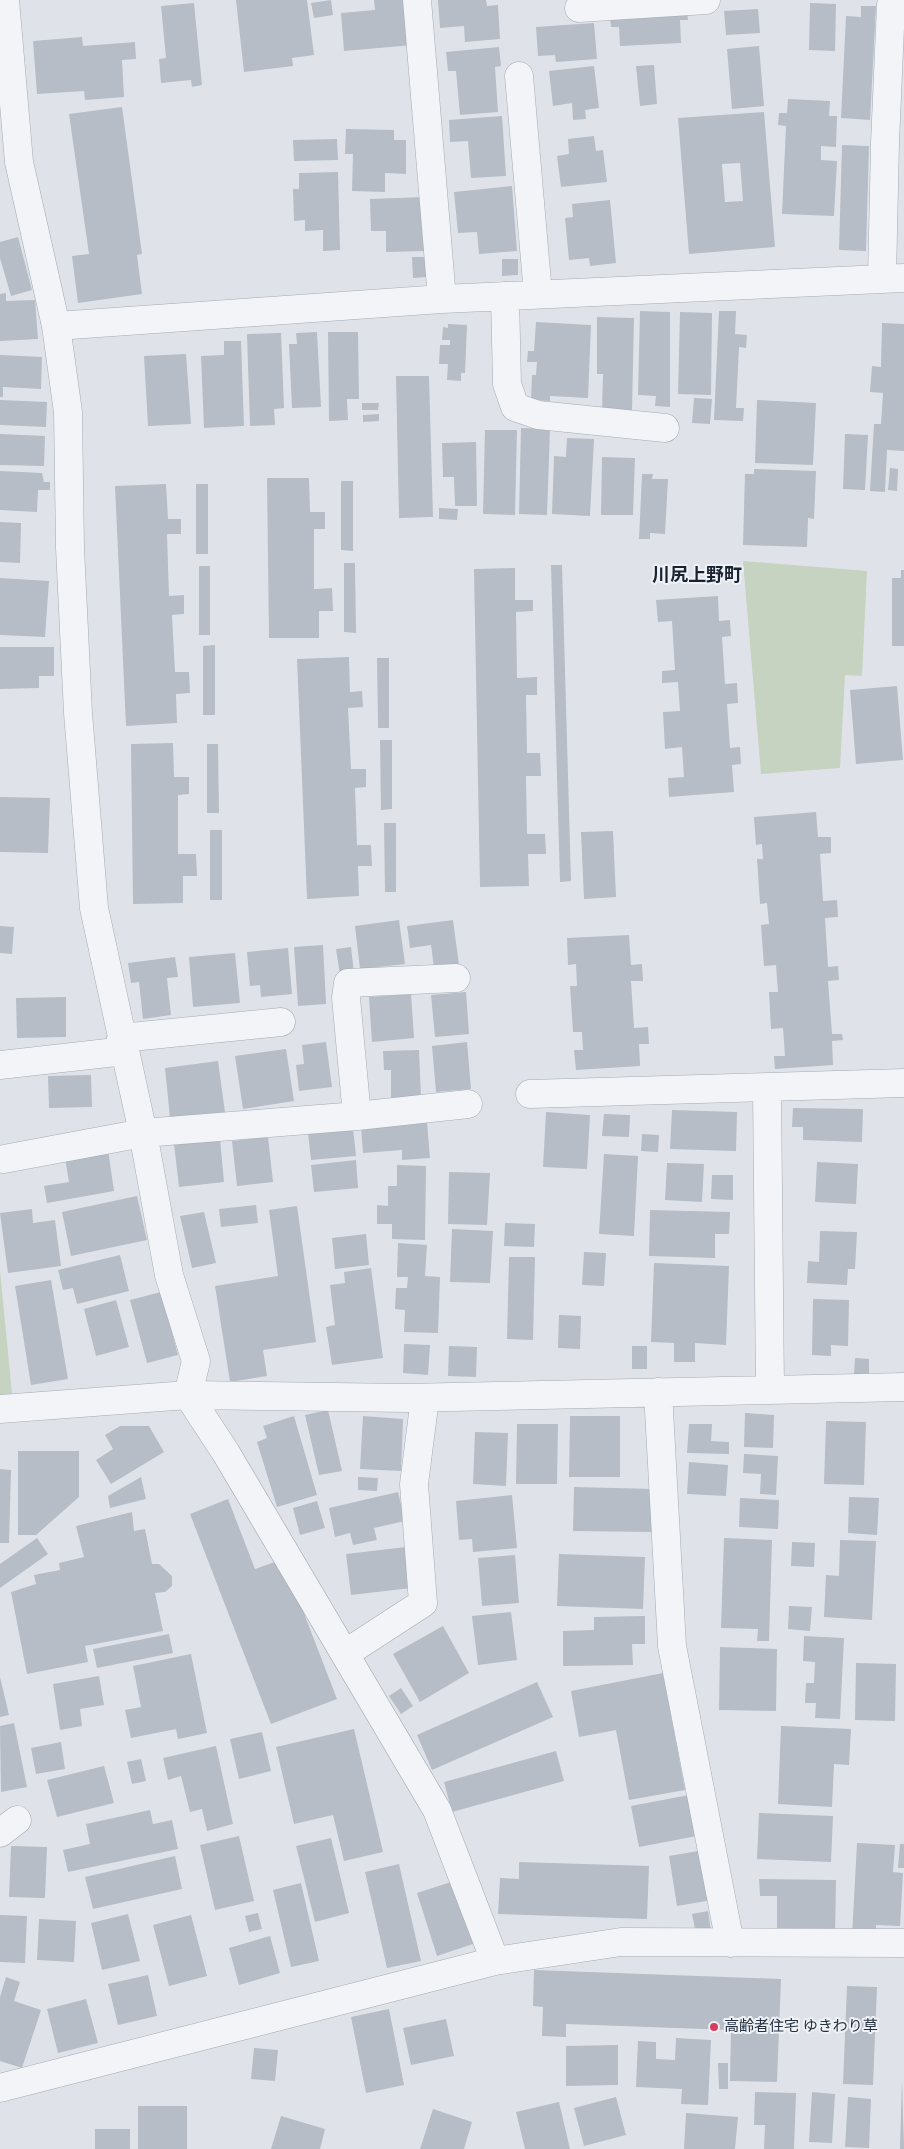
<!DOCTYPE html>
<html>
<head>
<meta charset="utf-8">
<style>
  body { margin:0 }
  canvas { display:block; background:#dfe3e9 }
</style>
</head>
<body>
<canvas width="904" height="2149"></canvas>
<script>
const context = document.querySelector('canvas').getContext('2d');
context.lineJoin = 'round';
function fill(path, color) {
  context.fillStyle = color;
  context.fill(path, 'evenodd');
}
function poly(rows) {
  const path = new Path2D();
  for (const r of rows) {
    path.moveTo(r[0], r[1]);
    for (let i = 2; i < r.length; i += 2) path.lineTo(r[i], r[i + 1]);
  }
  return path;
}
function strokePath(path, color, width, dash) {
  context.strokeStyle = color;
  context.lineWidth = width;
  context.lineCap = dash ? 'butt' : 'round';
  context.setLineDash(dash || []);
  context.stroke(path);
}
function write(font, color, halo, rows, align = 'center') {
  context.font = font + ' Rubik,"Noto Sans JP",sans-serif';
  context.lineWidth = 4;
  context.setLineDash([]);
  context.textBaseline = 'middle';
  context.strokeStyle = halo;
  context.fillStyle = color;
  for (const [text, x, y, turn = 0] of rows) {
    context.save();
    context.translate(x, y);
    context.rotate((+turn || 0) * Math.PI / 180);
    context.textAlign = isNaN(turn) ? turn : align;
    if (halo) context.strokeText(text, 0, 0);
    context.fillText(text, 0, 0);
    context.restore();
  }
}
fill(poly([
  [743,561,867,571,862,676,845,675,840,768,761,774],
  [0,1270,12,1394,0,1395]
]), '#c6d3c0');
fill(poly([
  [236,0,307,0,314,55,292,58,293,66,244,72],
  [331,0,333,15,314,18,311,3],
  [374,0,409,0,413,45,344,51,341,13,375,10],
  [438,0,486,0,487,6,498,5,500,39,465,42,464,26,440,28],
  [194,3,202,85,192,87,191,80,161,83,159,59,166,58,161,6],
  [810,3,836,4,835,51,809,50],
  [861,6,876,6,870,120,841,118,846,16,861,17],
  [758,9,760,33,726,35,724,11],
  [687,12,688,20,680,20,681,43,620,46,619,27,611,27,610,16],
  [594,23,597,59,556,62,555,55,538,56,536,27],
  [82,37,83,46,135,42,136,59,122,60,124,97,85,100,84,91,37,94,33,41],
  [759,46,764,106,732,109,727,49],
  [499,47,501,66,495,67,498,112,460,115,456,71,448,71,446,52],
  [654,65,657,104,640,106,636,66],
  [594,66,599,108,585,110,586,119,573,120,572,103,553,106,549,71],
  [788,99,830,101,829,116,837,116,836,147,821,146,821,160,837,161,834,216,782,214,786,126,778,125,779,113,787,113],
  [122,107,142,254,137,255,142,294,78,303,72,256,89,254,69,114],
  [764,112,775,247,689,254,678,118],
  [740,163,743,201,725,202,722,164],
  [502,116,506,176,471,178,468,141,450,142,449,120],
  [346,129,394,130,394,140,406,140,406,174,385,173,385,192,352,191,353,154,345,154],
  [594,136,596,151,603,150,607,182,561,187,557,156,569,154,568,139],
  [337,139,338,160,294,161,293,140],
  [842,145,869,146,866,251,839,250],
  [338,172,340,250,323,251,323,230,305,231,305,220,294,221,293,189,299,189,299,173],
  [512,186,517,251,479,254,477,232,458,233,454,192],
  [424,197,425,251,386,252,386,231,371,231,370,199],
  [610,200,616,263,590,266,589,258,569,260,565,218,573,217,572,204],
  [18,237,32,290,11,296,0,258,0,242],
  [412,257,426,257,427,277,413,278],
  [502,259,518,259,518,275,502,276],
  [6,293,6,301,35,300,38,339,0,341,0,294],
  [640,311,670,312,670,407,655,406,656,396,638,395],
  [719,311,736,311,735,334,747,335,746,348,739,347,736,408,744,408,743,421,714,420],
  [680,312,712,313,711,395,678,394],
  [597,317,634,318,632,412,602,411,603,374,597,374],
  [536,322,591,325,588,398,550,396,550,401,531,400,532,375,536,375,537,362,527,362,528,351,534,351],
  [882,323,904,324,904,451,887,450,885,492,870,491,874,424,881,424,883,393,870,392,872,366,881,367],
  [448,324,467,325,465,373,461,373,461,381,447,380,448,364,439,364,440,345,450,345,450,340,442,340,443,327,448,328],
  [317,332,321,407,292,408,289,344,297,344,296,333],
  [328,332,358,332,359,399,347,399,348,420,329,421],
  [281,333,284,408,274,409,275,425,250,426,247,334],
  [224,341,241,341,244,426,204,428,201,356,224,355],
  [186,354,191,424,148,426,144,356],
  [0,355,42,357,41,389,3,387,3,397,0,397],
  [396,376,429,376,433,517,399,518],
  [694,398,712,399,710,424,692,423],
  [0,400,47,402,46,427,0,425],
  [757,400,816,403,813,465,755,463],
  [362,403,379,403,378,410,362,410],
  [379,414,379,421,363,422,363,415],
  [521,428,550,429,547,515,519,514],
  [485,430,517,430,515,515,483,514],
  [0,434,45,436,44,466,0,465],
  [845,434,868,435,865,490,843,489],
  [567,438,594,439,590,516,552,514,554,456,566,457],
  [476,442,477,506,455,506,454,477,443,477,442,443],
  [602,457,635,458,633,515,601,515],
  [890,468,898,469,897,491,888,490],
  [754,469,816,471,814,519,808,518,807,547,743,545,745,474,754,474],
  [0,471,42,473,44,482,50,482,50,490,38,490,37,512,0,510],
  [642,474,653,474,652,479,668,479,665,534,650,533,650,539,639,539],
  [267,478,309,478,310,512,325,512,325,529,314,529,314,589,332,588,333,611,319,611,319,638,269,638],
  [341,481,353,481,353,551,341,550],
  [166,484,168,519,181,519,181,534,167,534,169,596,184,595,184,614,172,615,175,672,189,672,190,693,176,694,177,723,126,726,115,486],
  [196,484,208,484,208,554,196,554],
  [439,508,458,509,457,520,439,519],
  [0,522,21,523,20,563,0,562],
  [344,563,355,563,356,633,344,632],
  [551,565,562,565,571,881,560,882],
  [199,566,210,566,210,635,199,635],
  [515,568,515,600,533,600,533,611,516,612,517,678,537,677,537,695,526,695,527,753,540,753,541,776,526,776,527,834,545,834,546,854,528,854,529,886,480,887,474,569],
  [901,570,904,570,904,646,892,646,892,578,901,578],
  [0,578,49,581,45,637,0,635],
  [718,596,719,621,730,620,731,636,722,637,725,684,737,683,738,703,727,704,730,748,740,747,741,764,732,765,734,792,669,797,668,778,684,777,682,747,665,749,663,712,680,711,678,682,662,683,662,671,675,670,672,621,658,622,656,600],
  [215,645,215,715,203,715,203,646],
  [0,647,54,647,54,676,39,676,39,688,0,689],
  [349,657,350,692,362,691,363,707,348,708,351,769,366,769,366,787,355,788,357,845,371,845,372,866,358,866,359,896,307,899,297,659],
  [377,658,389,658,389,728,378,728],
  [897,686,903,760,856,764,850,690],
  [380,740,392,740,392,809,381,810],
  [173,743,174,777,189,777,189,794,178,795,178,854,196,854,197,876,183,876,183,903,133,904,131,744],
  [207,744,218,744,219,813,207,813],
  [0,797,50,798,48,853,0,852],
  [816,812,818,837,831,837,831,853,820,854,823,901,837,900,838,917,825,918,828,967,838,966,839,980,828,981,832,1034,842,1034,843,1040,832,1041,833,1065,775,1069,774,1056,785,1056,783,1028,771,1029,769,992,778,992,776,965,764,966,761,925,769,924,767,903,760,904,757,859,763,859,762,844,756,845,754,817],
  [384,823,396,823,396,892,385,892],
  [210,830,222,830,222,900,210,900],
  [613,831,616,897,584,899,581,832],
  [399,920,405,964,360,969,355,926],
  [453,920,459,965,434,968,431,945,410,948,407,926],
  [0,926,14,927,12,954,0,953],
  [629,935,631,965,642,964,643,981,631,981,634,1028,648,1027,649,1044,639,1044,640,1066,576,1070,574,1050,583,1050,582,1032,573,1032,570,986,577,986,576,964,568,965,567,938],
  [323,945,326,1004,298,1006,294,947],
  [351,947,354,973,340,975,336,949],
  [288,948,292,994,261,997,260,985,250,986,247,952],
  [235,953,240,1003,193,1007,189,957],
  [175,957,178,977,167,978,171,1015,143,1019,139,982,131,983,128,963],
  [466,992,469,1034,435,1037,431,995],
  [411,994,414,1038,372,1042,369,997],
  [66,997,66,1037,17,1038,16,998],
  [326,1042,332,1087,299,1091,296,1065,304,1064,302,1045],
  [467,1042,471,1089,436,1092,432,1046],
  [286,1049,294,1101,243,1109,235,1056],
  [419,1050,421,1097,391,1098,391,1070,384,1070,383,1051],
  [218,1061,225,1112,170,1118,165,1068],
  [91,1075,92,1107,49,1108,48,1076],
  [793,1108,863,1109,862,1142,803,1140,803,1127,792,1127],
  [672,1110,737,1112,736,1151,670,1149],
  [546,1112,590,1115,587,1169,543,1167],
  [604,1114,630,1115,629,1137,602,1136],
  [427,1122,430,1158,402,1160,402,1150,363,1153,361,1127],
  [353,1129,356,1156,311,1160,308,1133],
  [642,1134,659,1135,658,1152,641,1151],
  [268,1137,273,1182,237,1186,232,1141],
  [220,1139,224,1182,179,1187,174,1144],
  [108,1150,114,1191,47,1203,44,1186,69,1182,65,1158],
  [604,1154,638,1156,634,1236,599,1234],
  [356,1160,358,1188,314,1192,311,1165],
  [817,1162,858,1164,856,1204,815,1202],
  [667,1163,704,1164,702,1202,665,1200],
  [397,1165,426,1166,425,1240,392,1239,392,1224,377,1224,377,1205,388,1206,388,1186,397,1186],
  [449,1172,490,1173,487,1225,448,1224],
  [712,1175,733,1175,733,1200,711,1199],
  [137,1196,147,1240,71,1256,62,1212],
  [256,1205,258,1223,221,1227,219,1209],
  [297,1206,316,1342,263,1350,267,1376,230,1382,215,1286,278,1276,269,1210],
  [32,1209,33,1223,55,1220,61,1266,8,1273,0,1213],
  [650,1210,730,1212,729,1234,715,1234,715,1258,649,1256],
  [204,1212,216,1263,192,1268,180,1216],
  [505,1223,535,1224,534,1247,504,1246],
  [452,1229,493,1231,490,1283,450,1282],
  [820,1231,857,1232,855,1269,848,1269,847,1285,807,1283,808,1261,819,1262],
  [366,1234,369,1265,335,1269,332,1238],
  [398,1243,427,1245,425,1276,440,1277,438,1333,404,1332,405,1310,395,1309,396,1288,407,1288,408,1277,397,1277],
  [584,1252,606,1253,604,1286,582,1285],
  [120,1255,129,1291,77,1304,73,1288,63,1290,58,1270],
  [509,1257,535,1257,533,1340,507,1339],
  [654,1263,729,1266,726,1345,695,1343,695,1362,674,1362,674,1343,651,1342],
  [371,1268,383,1358,332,1365,326,1327,335,1325,330,1285,345,1283,344,1272],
  [51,1280,68,1379,31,1385,15,1286],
  [161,1292,178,1355,147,1363,130,1300],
  [813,1299,849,1300,848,1346,831,1345,831,1356,812,1355],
  [116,1300,129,1347,96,1356,84,1309],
  [559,1315,581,1316,580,1349,558,1348],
  [404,1344,430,1345,428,1375,403,1373],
  [449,1346,477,1347,476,1377,448,1376],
  [632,1346,647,1346,647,1369,632,1369],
  [855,1358,869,1359,869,1374,854,1374],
  [328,1410,342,1471,319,1475,305,1415],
  [745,1413,774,1415,773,1448,744,1447],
  [294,1416,317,1495,277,1507,257,1442,267,1438,263,1426],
  [363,1416,403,1419,401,1471,360,1469],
  [570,1416,620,1416,620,1477,569,1477],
  [826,1421,866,1422,864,1485,824,1484],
  [517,1424,558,1424,557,1484,516,1484],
  [689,1424,712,1424,711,1441,729,1442,729,1454,687,1453],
  [120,1426,149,1426,164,1452,111,1484,96,1460,113,1449,105,1435],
  [475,1432,508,1433,506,1486,473,1484],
  [18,1451,79,1451,79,1497,36,1535,18,1535],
  [744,1454,778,1456,776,1495,760,1494,761,1474,743,1473],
  [689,1462,728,1465,726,1496,687,1494],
  [0,1469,11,1470,9,1543,0,1543],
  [141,1477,146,1499,110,1508,108,1496],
  [358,1477,378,1478,377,1491,358,1490],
  [574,1487,654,1489,653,1532,573,1531],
  [398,1492,405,1521,374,1528,377,1540,353,1545,350,1533,335,1537,329,1508],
  [512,1495,517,1548,473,1552,472,1539,459,1540,456,1501],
  [849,1497,879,1498,877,1535,848,1533],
  [740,1498,779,1500,778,1529,739,1527],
  [228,1499,255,1569,283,1559,337,1699,271,1724,190,1514],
  [317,1501,325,1528,300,1535,293,1508],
  [132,1512,134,1531,145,1529,152,1564,159,1564,172,1576,172,1586,165,1592,155,1593,163,1631,85,1646,88,1662,27,1674,11,1592,36,1584,34,1575,60,1570,59,1563,84,1557,76,1526],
  [37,1538,48,1554,0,1588,0,1564],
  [724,1538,772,1540,769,1641,757,1641,758,1629,721,1628],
  [840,1540,876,1541,872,1620,824,1617,826,1575,839,1576],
  [792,1542,815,1543,814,1567,791,1566],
  [406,1547,411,1588,351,1595,346,1554],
  [559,1554,645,1557,643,1609,557,1606],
  [515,1555,519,1603,482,1606,478,1558],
  [789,1606,812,1607,810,1631,788,1629],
  [511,1612,517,1660,478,1665,472,1616],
  [645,1616,645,1644,632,1644,633,1665,563,1666,563,1631,594,1630,594,1617],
  [443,1626,469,1673,420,1702,393,1654],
  [169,1634,173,1653,97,1668,93,1649],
  [804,1636,844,1638,840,1719,815,1718,816,1703,805,1703,806,1683,814,1683,815,1662,803,1661],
  [720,1647,777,1649,776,1711,719,1710],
  [191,1654,207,1733,178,1739,176,1729,131,1738,125,1710,141,1707,133,1666],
  [856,1663,896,1664,895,1721,855,1720],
  [663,1673,685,1790,629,1800,616,1730,579,1737,571,1691],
  [99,1676,104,1705,80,1709,82,1726,60,1730,53,1684],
  [0,1677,9,1715,0,1717],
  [537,1682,553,1717,432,1770,417,1735],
  [401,1688,413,1706,401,1714,389,1696],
  [14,1723,27,1787,1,1792,0,1726],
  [781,1726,851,1729,849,1765,834,1764,832,1807,778,1804],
  [354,1729,383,1852,344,1861,333,1815,294,1824,276,1747],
  [262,1732,271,1771,239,1779,230,1739],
  [61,1742,65,1769,36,1774,31,1748],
  [216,1746,233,1824,207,1831,202,1809,190,1812,181,1776,168,1780,163,1758],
  [556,1751,564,1781,452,1812,444,1782],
  [141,1759,146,1781,132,1784,127,1762],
  [104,1766,114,1803,57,1817,47,1780],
  [689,1795,697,1836,639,1847,631,1806],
  [150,1810,153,1824,172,1820,178,1849,68,1872,63,1850,90,1844,86,1824],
  [759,1813,833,1816,831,1862,757,1859],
  [239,1836,254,1901,215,1910,200,1845],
  [331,1838,349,1913,315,1922,296,1846],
  [857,1843,895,1845,893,1872,903,1873,900,1926,876,1925,876,1937,852,1936],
  [900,1844,904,1844,904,1868,898,1868],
  [11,1846,47,1847,45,1898,9,1897],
  [704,1850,712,1900,677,1906,669,1856],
  [175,1856,182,1889,93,1909,85,1877],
  [519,1862,649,1866,647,1919,498,1914,500,1878,519,1879],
  [399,1864,421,1961,387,1968,365,1872],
  [759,1879,836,1880,835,1938,777,1937,777,1896,760,1896],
  [454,1881,473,1944,437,1956,417,1893],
  [301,1883,319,1961,291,1967,273,1890],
  [708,1911,711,1931,696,1934,692,1914],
  [258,1913,262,1929,249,1932,245,1916],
  [128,1914,140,1961,102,1970,91,1923],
  [0,1915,27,1916,25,1963,0,1962],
  [191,1915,207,1976,169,1986,153,1925],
  [39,1919,76,1921,74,1962,37,1960],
  [270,1936,280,1973,239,1985,229,1948],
  [534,1970,781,1979,777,2082,730,2081,731,2030,566,2024,566,2037,542,2036,543,2007,533,2006],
  [148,1975,157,2016,118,2025,108,1984],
  [6,1977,20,1982,14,2001,41,2010,22,2068,0,2061,0,1997],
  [847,1986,877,1987,873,2085,843,2084],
  [86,1999,98,2043,58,2053,47,2009],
  [389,2009,404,2085,366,2093,351,2017],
  [446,2019,454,2056,411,2065,403,2028],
  [676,2038,711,2040,708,2105,681,2104,682,2089,636,2087,638,2041,656,2042,656,2059,675,2060],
  [618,2045,618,2085,566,2086,566,2046],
  [254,2048,278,2050,275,2081,251,2079],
  [718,2063,728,2063,728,2089,719,2089],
  [902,2079,904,2149,900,2149],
  [755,2092,796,2093,794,2149,764,2149,765,2125,754,2125],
  [812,2092,835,2094,832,2143,809,2142],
  [616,2097,626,2135,584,2146,574,2108],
  [848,2097,871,2099,869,2148,845,2147],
  [559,2102,570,2149,525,2149,516,2112],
  [138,2106,187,2106,187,2149,138,2149],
  [433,2109,472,2122,464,2149,420,2149],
  [686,2113,738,2117,735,2149,684,2149],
  [281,2116,325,2129,320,2149,271,2149],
  [95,2129,130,2129,130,2149,95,2149]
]), '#b6bdc6');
const minor = poly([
  [5,0,19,162,56,326,68,412,70,548,78,713,94,908,143,1133,169,1275,196,1361,188,1395,226,1453,437,1810,495,1961],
  [417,0,442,299],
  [579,8,706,0],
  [519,76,538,294],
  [882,278,885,143,891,5,894,0],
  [505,296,507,384,515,407,538,415,665,428],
  [56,326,442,299,904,278],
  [121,1038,281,1022],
  [0,1065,125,1051],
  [767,1089,770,1390],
  [530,1094,904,1083],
  [357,1116,468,1104],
  [4,1159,143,1133,357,1116,346,998,348,983,456,978],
  [658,1392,672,1646,730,1943],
  [0,1409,188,1395,407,1398,904,1387],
  [346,1653,423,1603,414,1484,425,1398],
  [0,1833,17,1820],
  [0,2088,495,1961,621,1942,904,1943]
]);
strokePath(minor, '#a4aab3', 29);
strokePath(minor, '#f2f4f7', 28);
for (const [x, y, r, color] of [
  [714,2027,5,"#d43e5f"]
]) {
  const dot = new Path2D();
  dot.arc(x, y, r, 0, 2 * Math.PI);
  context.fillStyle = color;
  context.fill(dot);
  strokePath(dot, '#eef2f6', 2);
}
write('15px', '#273241', '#eef2f6', [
  ["高齢者住宅 ゆきわり草",724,2027]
], 'left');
write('bold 18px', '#192331', '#eef2f6', [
  ["川尻上野町",697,576]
]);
</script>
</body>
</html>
